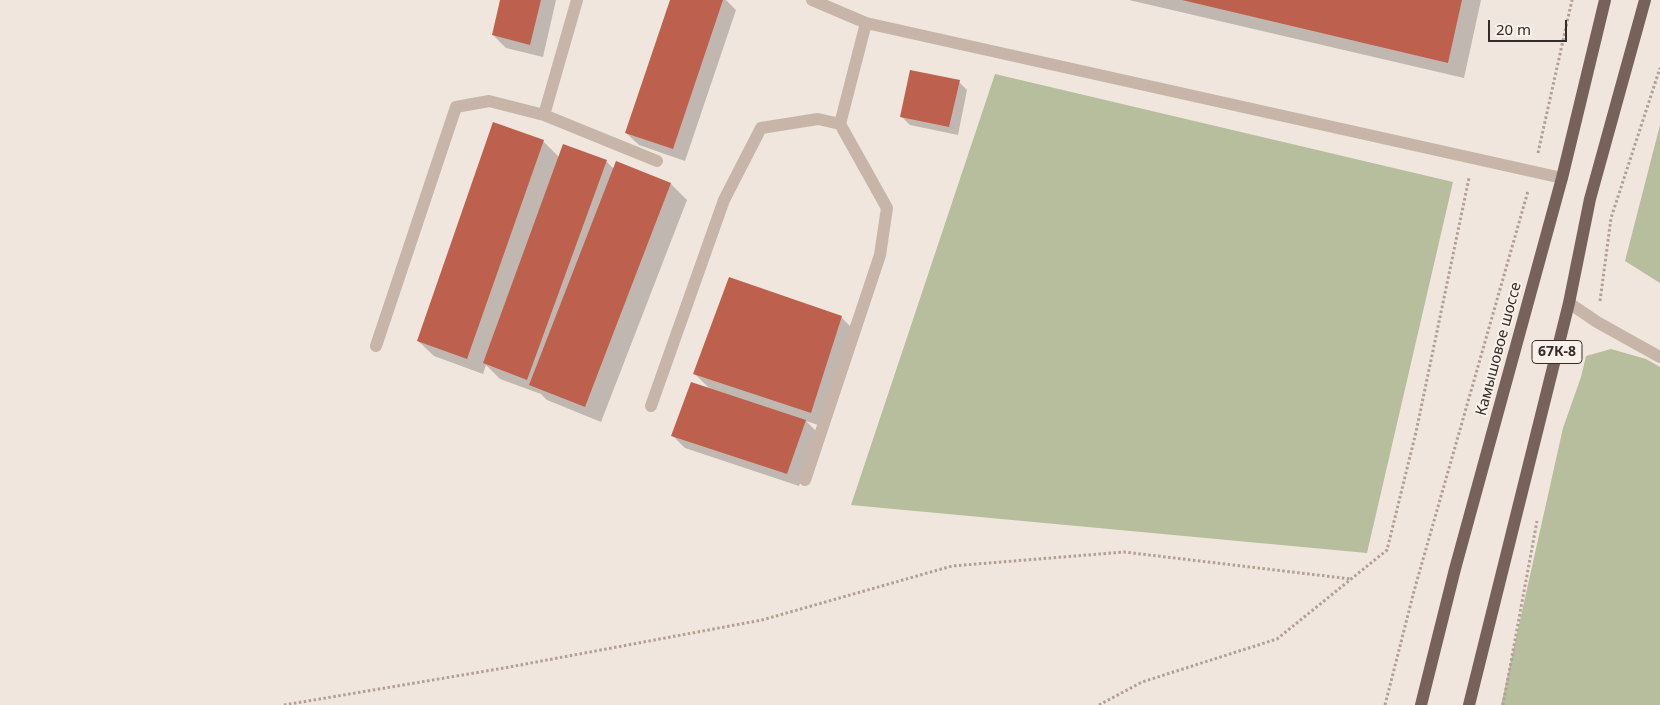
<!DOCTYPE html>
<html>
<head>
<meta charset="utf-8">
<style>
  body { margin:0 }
  #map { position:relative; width:1660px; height:705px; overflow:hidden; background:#f0e6dd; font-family:"Noto Sans",sans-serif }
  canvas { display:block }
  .scale { position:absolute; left:1488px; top:20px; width:79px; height:22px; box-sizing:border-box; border:2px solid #352c29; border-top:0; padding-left:6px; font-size:15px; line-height:18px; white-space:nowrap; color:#352c29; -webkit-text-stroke:4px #f8f0e9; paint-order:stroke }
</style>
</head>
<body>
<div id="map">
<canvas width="1660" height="705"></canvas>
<div class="scale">20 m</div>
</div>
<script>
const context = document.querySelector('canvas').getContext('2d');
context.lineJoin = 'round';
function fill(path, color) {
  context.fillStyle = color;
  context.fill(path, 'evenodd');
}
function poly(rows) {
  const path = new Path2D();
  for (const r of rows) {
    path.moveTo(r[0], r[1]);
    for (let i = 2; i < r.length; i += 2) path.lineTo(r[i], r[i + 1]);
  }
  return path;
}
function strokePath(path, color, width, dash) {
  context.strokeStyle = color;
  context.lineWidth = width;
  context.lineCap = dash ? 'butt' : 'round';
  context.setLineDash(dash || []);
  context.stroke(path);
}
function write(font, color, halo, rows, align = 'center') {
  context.font = font + ' "Noto Sans",sans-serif';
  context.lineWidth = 4;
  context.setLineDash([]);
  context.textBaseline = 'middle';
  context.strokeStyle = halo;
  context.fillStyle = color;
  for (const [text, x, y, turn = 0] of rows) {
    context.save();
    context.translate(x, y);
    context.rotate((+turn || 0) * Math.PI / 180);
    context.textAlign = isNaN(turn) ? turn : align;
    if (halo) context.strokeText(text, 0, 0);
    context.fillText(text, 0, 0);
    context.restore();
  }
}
fill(poly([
  [995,74,1453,182,1367,553,851,505],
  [1660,125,1660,283,1625,261],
  [1611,349,1646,359,1660,367,1660,705,1501,705,1563,428,1581,377,1586,356]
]), '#b6be9e');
fill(poly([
  [501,0,556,0,543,57,506,48,493,35],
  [671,0,726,0,736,10,685,161,639,145,626,133],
  [1129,0,1481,0,1464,78],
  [959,82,967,90,958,135,910,125,901,116],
  [543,141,559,157,606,161,614,169,616,163,671,184,687,200,601,422,547,400,541,394,500,379,486,365,483,374,434,356,418,341],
  [841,317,857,333,827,428,806,421,818,433,799,486,685,448,673,436,711,390,695,374]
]), '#0003');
fill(poly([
  [500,0,541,0,530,45,492,35],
  [670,0,723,0,673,149,625,133],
  [1182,0,1462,0,1448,63],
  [910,70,960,80,949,127,900,117],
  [493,122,544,140,467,359,417,341],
  [563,144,607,160,527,380,483,363],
  [616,161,671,183,585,407,529,385],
  [729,277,842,316,811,413,693,374],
  [691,382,806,420,787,474,671,436]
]), '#bd614e');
strokePath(poly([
  [1538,153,1572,0],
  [1600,301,1611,218,1660,68],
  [284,705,504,668,762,620,952,566,1124,552,1351,579],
  [1099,705,1142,682,1277,639,1387,550,1416,432,1469,178],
  [1385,705,1414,591,1528,191],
  [1503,705,1537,521]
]), '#b39f94', 3, [2.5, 2.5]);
strokePath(poly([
  [812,0,866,23,1562,178],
  [544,115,577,0],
  [1569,303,1597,322,1660,357],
  [376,346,456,107,489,101,544,115,657,161],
  [651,406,724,200,761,128,818,119,840,124,866,23],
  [805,480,880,255,887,208,840,124]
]), '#c7b5a9', 12);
strokePath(poly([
  [1421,705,1455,569,1562,178,1605,0],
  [1469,705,1569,303,1590,199,1645,0]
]), '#76625b', 12);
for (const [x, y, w] of [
  [1557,352,50]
]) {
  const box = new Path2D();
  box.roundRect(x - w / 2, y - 11.5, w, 23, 4);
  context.fillStyle = '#f8f0e9';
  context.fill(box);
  strokePath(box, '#352c29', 1);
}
write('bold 14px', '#352c29', null, [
  ["67К-8",1557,352]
]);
write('15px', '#352c29', '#f8f0e9', [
  ["Камышовое шоссе",1499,349,-75]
]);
</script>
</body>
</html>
